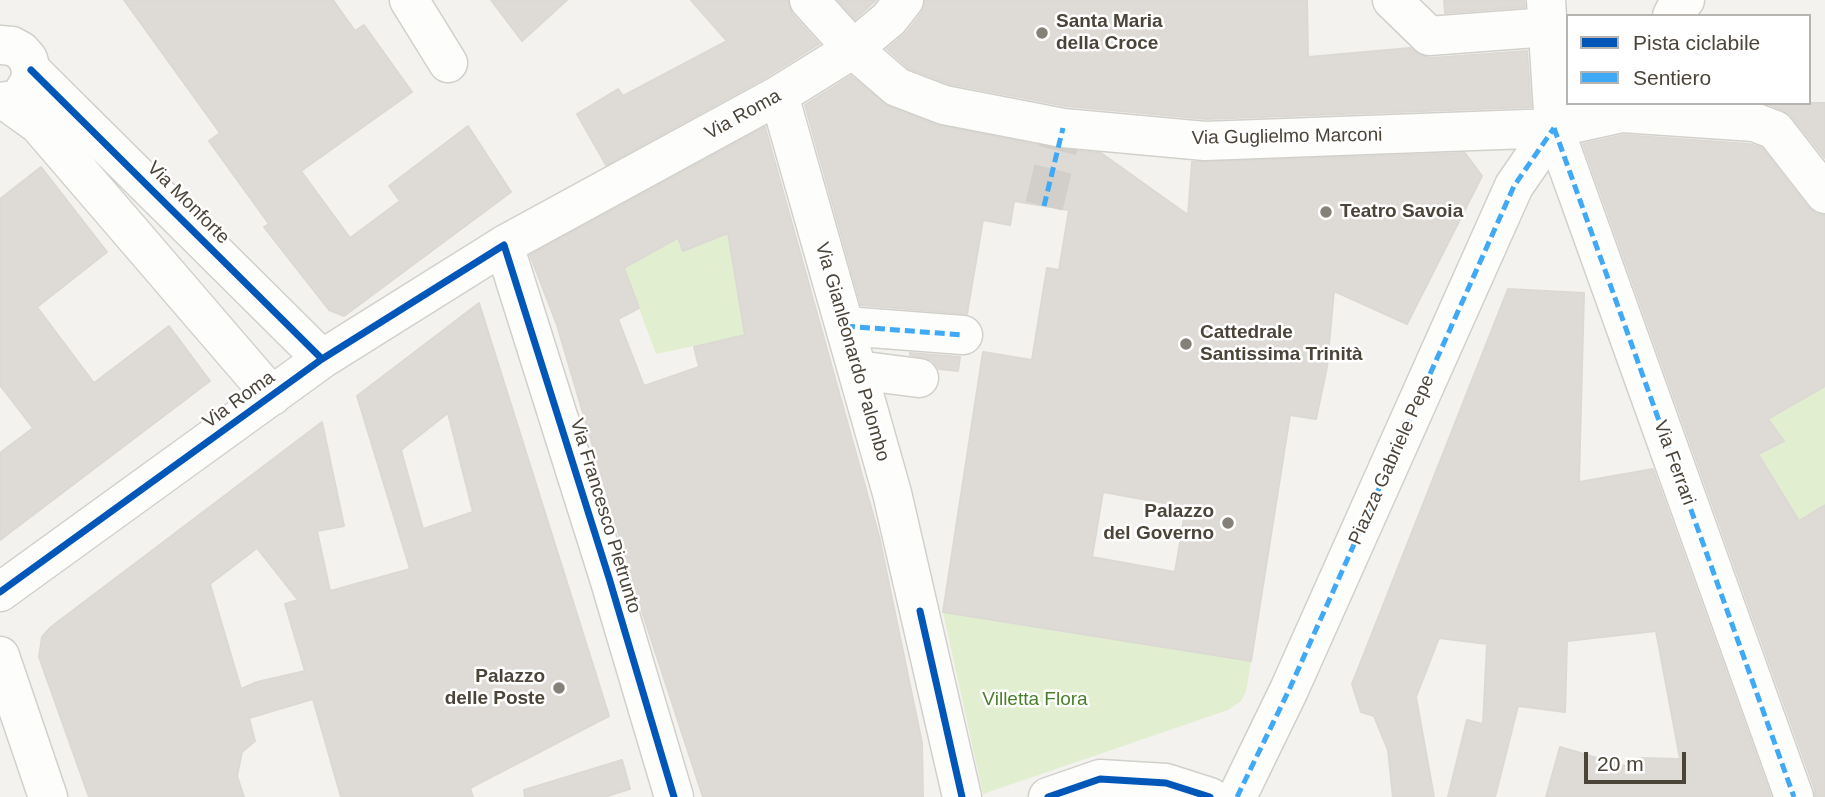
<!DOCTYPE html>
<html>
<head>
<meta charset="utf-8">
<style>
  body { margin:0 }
  #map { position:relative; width:1825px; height:797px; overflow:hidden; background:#f4f2ee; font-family:Arial,sans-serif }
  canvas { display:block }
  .legend { position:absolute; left:1566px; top:14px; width:245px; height:91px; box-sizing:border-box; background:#fff; border:2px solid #b7b4b0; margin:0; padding:9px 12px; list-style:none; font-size:21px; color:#4b4439 }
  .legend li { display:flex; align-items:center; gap:14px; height:35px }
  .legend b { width:35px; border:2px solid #b7b4b0 }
  .scale { position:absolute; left:1584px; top:752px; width:102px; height:32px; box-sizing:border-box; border:4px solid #4b4439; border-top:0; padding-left:9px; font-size:21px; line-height:24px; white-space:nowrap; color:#4b4439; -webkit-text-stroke:5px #fff; paint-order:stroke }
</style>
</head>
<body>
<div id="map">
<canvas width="1825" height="797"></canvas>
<ul class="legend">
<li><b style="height:9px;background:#0057b8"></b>Pista ciclabile</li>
<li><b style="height:9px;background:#3fa9f5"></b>Sentiero</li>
</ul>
<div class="scale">20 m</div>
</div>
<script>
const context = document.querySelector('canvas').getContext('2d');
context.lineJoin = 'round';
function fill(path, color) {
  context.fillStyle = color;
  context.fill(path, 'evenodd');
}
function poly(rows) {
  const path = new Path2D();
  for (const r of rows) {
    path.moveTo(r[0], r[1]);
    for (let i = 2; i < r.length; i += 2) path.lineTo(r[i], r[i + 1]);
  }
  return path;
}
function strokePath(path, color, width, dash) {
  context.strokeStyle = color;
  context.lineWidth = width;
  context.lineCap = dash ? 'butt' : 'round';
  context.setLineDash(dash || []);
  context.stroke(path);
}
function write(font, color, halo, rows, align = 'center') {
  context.font = font + ' Arial,sans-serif';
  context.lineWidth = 5;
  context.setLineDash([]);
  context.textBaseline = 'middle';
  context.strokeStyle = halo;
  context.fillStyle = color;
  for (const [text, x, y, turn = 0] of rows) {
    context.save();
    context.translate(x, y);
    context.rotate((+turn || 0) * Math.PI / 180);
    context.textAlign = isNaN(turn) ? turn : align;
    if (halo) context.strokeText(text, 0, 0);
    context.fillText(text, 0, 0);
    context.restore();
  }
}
fill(poly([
  [728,234,743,324,751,334,656,354,624,268,678,239,683,251],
  [1825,386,1825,505,1799,521,1759,454,1784,440,1776,431,1772,433,1755,393,1764,393,1785,409],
  [943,612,1251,661,1246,692,1240,702,1228,710,983,794]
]), '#e1eecf');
const building = poly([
  [124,0,333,0,355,31,364,25,412,92,301,171,350,238,400,201,389,186,468,126,511,192,344,316,329,310,264,227,269,224,209,141,220,133,124,0],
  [491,0,567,0,522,41,491,0],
  [691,0,788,0,792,14,819,44,768,76,606,165,577,114,618,89,623,96,727,41,691,0],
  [838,0,876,0,855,19,838,0],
  [925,0,1307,0,1308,57,1410,48,1421,56,1431,58,1527,51,1531,107,1206,119,1066,106,950,84,908,68,887,49,906,33,921,14,925,0],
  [1444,0,1524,0,1525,7,1445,13,1444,0],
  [851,76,889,107,936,125,1059,149,1101,153,1188,215,1192,162,1465,153,1482,176,1407,324,1334,291,1327,367,1316,419,1290,415,1251,661,943,612,983,352,1032,360,1047,268,1059,270,1069,210,1014,201,1010,225,983,220,967,314,861,305,805,105,851,76],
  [1103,492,1186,507,1175,572,1092,557,1103,492],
  [1766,103,1825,103,1825,158,1792,117,1783,110,1766,103],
  [765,127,879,536,922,743,923,797,703,797,637,596,557,325,530,255,765,127],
  [728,233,745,335,694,347,699,367,644,386,618,319,639,308,624,268,678,238,683,251,728,233],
  [1624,135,1749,144,1762,148,1808,207,1816,214,1825,215,1825,386,1768,419,1784,441,1758,454,1799,521,1825,505,1825,797,1815,797,1815,790,1583,144,1624,135],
  [41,167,107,252,37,307,94,383,169,326,210,381,0,540,0,453,33,428,0,385,0,199,41,167],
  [1508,289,1584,293,1579,482,1653,469,1771,797,1546,797,1560,747,1638,770,1639,758,1680,759,1656,631,1567,641,1565,712,1518,706,1495,797,1448,797,1467,720,1483,724,1487,644,1439,638,1416,697,1434,797,1393,797,1388,750,1374,716,1361,712,1352,684,1508,289],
  [479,303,609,716,470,788,473,797,341,797,313,699,249,718,255,741,242,752,237,776,244,797,89,797,39,657,42,637,51,627,322,422,344,526,317,531,330,591,410,569,357,396,479,303],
  [448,413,473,512,423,529,401,450,448,413],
  [257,548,298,600,285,604,305,671,257,682,241,689,210,584,257,548],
  [910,353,960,357,958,371,939,369,932,360,910,355,910,353],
  [622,760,630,789,604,797,525,797,524,790,622,760]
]);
fill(building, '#dedbd6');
strokePath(building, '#dcd9d4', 2);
strokePath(poly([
  [1044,206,1063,128]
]), '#d2cfca', 38, [38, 19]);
const minor = poly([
  [409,0,448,63],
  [809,0,853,49,897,87,944,105,1063,128,1205,141,1554,128,1622,113,1627,103],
  [1392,0,1429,36,1548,27],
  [1546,0,1554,128,1794,797],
  [1672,16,1676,8,1685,0],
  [0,45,12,46,21,51,28,59,31,70,30,81,24,91],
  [31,70,322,359],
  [779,95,892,493,962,797],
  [6,101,39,125,272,396],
  [1622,113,1754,122,1775,130,1825,194],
  [504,245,609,578,674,797],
  [845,326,963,335],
  [857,370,919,378],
  [0,592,322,359,504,245,779,95,853,49,889,19,904,0],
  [0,656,48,797],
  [1048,797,1100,779,1166,783,1210,797],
  [1237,797,1289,690,1514,186,1554,128]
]);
strokePath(minor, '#d2d0cb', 41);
strokePath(minor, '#fdfdfc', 38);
strokePath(poly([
  [1554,128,1794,797],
  [1044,206,1063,128],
  [845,326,963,335],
  [1237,797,1289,690,1514,186,1554,128]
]), '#3fa9f5', 5, [10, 5]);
strokePath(poly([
  [31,70,322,359],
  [0,592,322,359,504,245,609,578,674,797],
  [920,611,962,797],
  [1048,797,1100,779,1166,783,1210,797]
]), '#0057b8', 7);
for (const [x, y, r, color] of [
  [1042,33,7,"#868178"],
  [1326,212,7,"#868178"],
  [1186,344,7,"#868178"],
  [1228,523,7,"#868178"],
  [559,688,7,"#868178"]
]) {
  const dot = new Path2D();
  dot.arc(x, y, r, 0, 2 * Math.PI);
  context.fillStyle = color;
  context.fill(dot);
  strokePath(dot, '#fff', 2.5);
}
write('bold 19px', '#4b4439', '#fff', [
  ["Santa Maria",1056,22],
  ["della Croce",1056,44],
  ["Teatro Savoia",1340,212],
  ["Cattedrale",1200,333],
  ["Santissima Trinità",1200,355],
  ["Palazzo",1214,512,"right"],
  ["del Governo",1214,534,"right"],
  ["Palazzo",545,677,"right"],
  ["delle Poste",545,699,"right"]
], 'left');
write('19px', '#4b4439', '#fff', [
  ["Via Roma",743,115,-29],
  ["Via Guglielmo Marconi",1287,137,-1],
  ["Via Monforte",188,203,45],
  ["Via Gianleonardo Palombo",852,352,74],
  ["Via Roma",239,400,-36],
  ["Piazza Gabriele Pepe",1392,460,-66],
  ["Via Ferrari",1674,463,70],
  ["Via Francesco Pietrunto",605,516,73]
]);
write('19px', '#4a7f2a', '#fff', [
  ["Villetta Flora",1035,700]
]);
</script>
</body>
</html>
